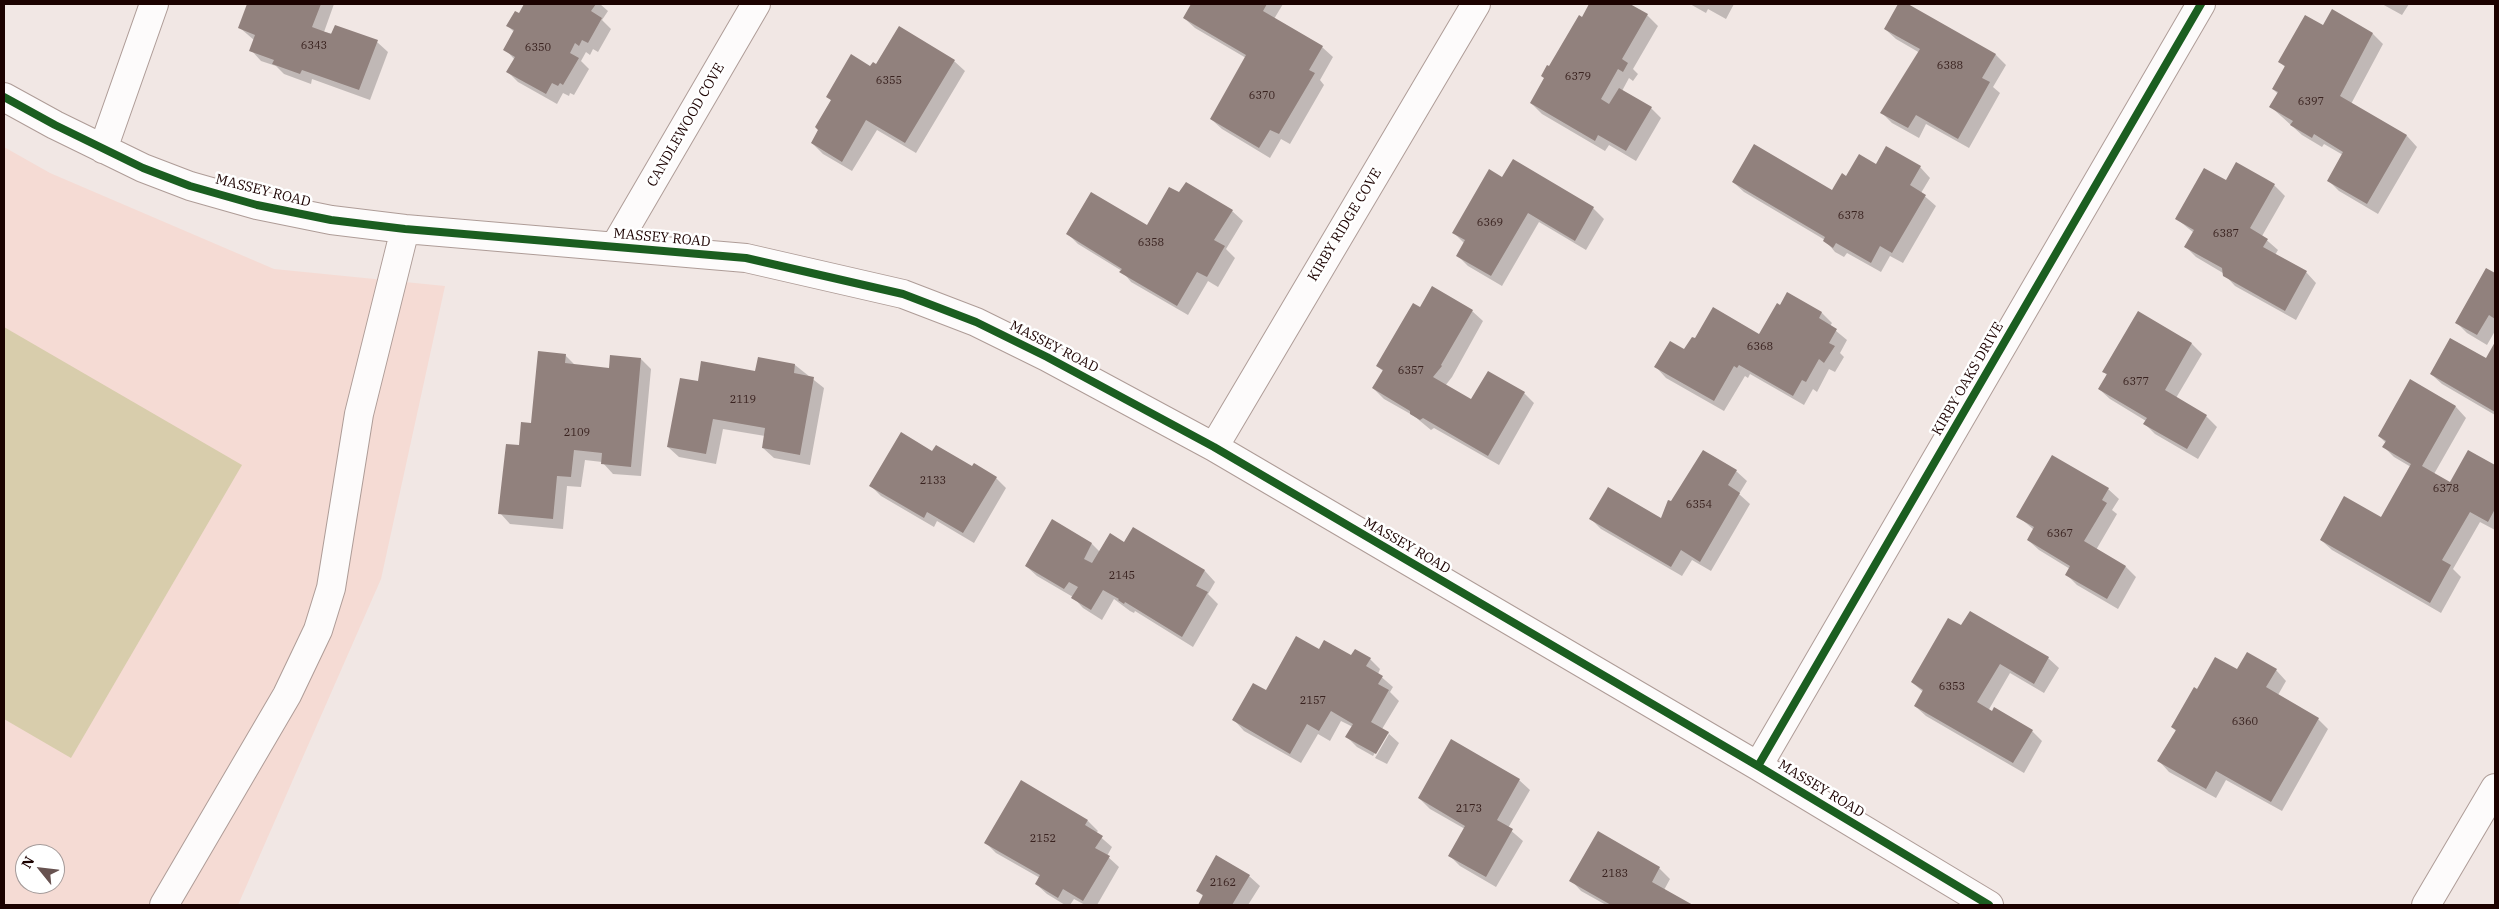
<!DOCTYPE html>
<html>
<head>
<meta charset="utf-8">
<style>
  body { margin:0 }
  #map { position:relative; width:2499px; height:909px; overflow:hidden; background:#f1e7e4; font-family:"IBM Plex Serif",serif }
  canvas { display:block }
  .frame { position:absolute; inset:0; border:5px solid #1c0200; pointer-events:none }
  .north { position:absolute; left:15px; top:844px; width:50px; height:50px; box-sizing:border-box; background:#fff; border:1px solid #a49a99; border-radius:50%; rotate:299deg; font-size:14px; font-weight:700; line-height:20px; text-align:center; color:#1c0200 }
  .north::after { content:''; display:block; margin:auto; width:18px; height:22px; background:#675250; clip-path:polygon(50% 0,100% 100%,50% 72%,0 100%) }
</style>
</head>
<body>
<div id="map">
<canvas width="2499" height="909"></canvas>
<div class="frame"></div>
<div class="north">N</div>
</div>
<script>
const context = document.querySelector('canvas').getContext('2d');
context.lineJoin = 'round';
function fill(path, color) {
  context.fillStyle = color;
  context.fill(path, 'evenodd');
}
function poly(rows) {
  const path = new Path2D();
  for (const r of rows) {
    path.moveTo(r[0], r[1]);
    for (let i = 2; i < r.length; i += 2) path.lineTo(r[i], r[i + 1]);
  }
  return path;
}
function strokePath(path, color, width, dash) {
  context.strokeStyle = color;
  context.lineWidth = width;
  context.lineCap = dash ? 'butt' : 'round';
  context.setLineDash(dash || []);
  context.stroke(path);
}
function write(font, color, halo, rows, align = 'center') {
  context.font = font + ' "IBM Plex Serif",serif';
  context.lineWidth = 5;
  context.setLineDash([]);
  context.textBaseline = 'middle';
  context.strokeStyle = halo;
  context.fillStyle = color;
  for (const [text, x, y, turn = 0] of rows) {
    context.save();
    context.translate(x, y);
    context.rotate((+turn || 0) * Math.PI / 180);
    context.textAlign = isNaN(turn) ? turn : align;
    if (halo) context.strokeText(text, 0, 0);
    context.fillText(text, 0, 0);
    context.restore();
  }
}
fill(poly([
  [4,147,50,173,274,269,445,286,381,579,238,905,4,905],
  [25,854,55,854,55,884,25,884]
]), '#f5dbd4');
fill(poly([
  [4,327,242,465,71,758,4,719]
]), '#d8cdac');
fill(poly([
  [249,4,334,4,324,32,377,42,388,52,370,100,312,79,311,84,284,74,276,66,261,61,251,50,254,40,240,28],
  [521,4,600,4,608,11,602,20,611,29,598,52,593,49,590,55,586,52,581,61,589,69,574,95,570,93,569,96,563,93,557,104,518,82,508,72,515,60,505,49,514,32,508,26,519,15,525,6],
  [1193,4,1283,4,1274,19,1322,47,1333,57,1320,80,1324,85,1290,144,1281,139,1270,158,1222,129,1211,119,1246,58,1195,28,1184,18],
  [1591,4,1627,4,1647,15,1658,26,1633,69,1638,74,1633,81,1629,78,1622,91,1651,108,1661,118,1636,161,1609,145,1605,151,1542,114,1531,103,1550,68],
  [1690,4,1734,4,1726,19,1708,9,1706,13],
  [1900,4,1906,4,1996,55,2006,65,1993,87,2000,93,1969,148,1926,124,1919,138,1892,123,1882,113,1920,53,1896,39,1885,29],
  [2382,4,2409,4,2402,15],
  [2323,27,2373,34,2383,44,2351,104,2407,136,2417,147,2378,214,2339,191,2329,181,2343,155,2324,144,2322,147,2302,135,2271,107,2278,94,2273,89,2286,68,2279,61],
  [954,61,965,71,916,153,877,130,852,171,823,154,812,143,832,101,828,97,870,67],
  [2237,164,2274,185,2285,196,2262,236,2278,250,2275,255,2306,272,2316,283,2296,320,2235,286,2223,273,2196,257,2186,247,2194,233,2177,219,2226,182],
  [1877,165,1920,167,1930,178,1921,193,1936,206,1903,263,1890,256,1881,272,1847,253,1844,257,1835,252,1825,240,1744,192,1733,182,1833,192,1847,178],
  [1503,178,1593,208,1604,219,1586,250,1539,222,1502,286,1468,266,1457,255,1464,243,1453,232],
  [1232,211,1243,221,1226,249,1235,258,1218,287,1208,281,1188,315,1131,282,1122,271,1078,244,1068,234,1147,227],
  [2487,270,2495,274,2495,331,2487,345,2467,333,2457,323],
  [1788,293,1822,313,1832,323,1830,326,1847,340,1840,353,1844,357,1835,372,1829,369,1817,392,1813,389,1804,405,1750,374,1748,378,1745,376,1724,411,1666,378,1656,367,1685,350,1760,336],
  [1420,308,1472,311,1483,321,1452,377,1445,386,1472,401,1524,393,1534,403,1499,465,1434,428,1431,430,1414,416,1384,399,1373,388,1383,371,1377,366],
  [2139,313,2192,344,2202,354,2176,398,2206,416,2217,427,2198,459,2155,434,2145,424,2146,421,2110,399,2099,389,2107,375,2104,372],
  [2495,344,2495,415,2442,384,2431,374,2486,360],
  [565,355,576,366,610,369,641,359,651,369,641,476,613,474,602,462,585,460,581,487,567,486,563,529,510,524,500,513,520,446],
  [795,365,824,388,810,465,774,458,763,448,765,436,723,429,716,464,679,457,668,447,699,383],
  [2410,381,2456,407,2466,418,2434,474,2451,484,2469,452,2495,467,2495,530,2480,522,2453,569,2461,577,2441,613,2332,550,2321,540,2381,518,2411,467,2394,457,2383,446,2386,443,2379,436],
  [972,468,996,478,1006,488,974,543,937,521,934,527,881,496,870,485],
  [1736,471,1747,481,1739,494,1750,504,1711,571,1692,560,1682,576,1601,529,1591,519,1662,519,1671,503],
  [2108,489,2119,499,2112,510,2117,514,2096,550,2126,567,2136,577,2118,609,2077,585,2067,575,2070,569,2039,550,2028,540,2034,530,2018,516],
  [1052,521,1092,544,1100,552,1125,543,1133,529,1205,571,1215,582,1208,594,1218,604,1193,647,1135,611,1134,613,1130,611,1114,599,1102,620,1083,608,1073,597,1037,576,1026,566],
  [1962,627,2048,658,2059,668,2044,693,2010,673,1988,711,2032,731,2042,741,2024,773,1926,716,1915,706,1923,692,1912,682],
  [1319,651,1370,659,1380,669,1378,674,1393,687,1390,692,1399,701,1382,729,1388,733,1399,743,1387,764,1375,758,1389,734,1386,734,1373,756,1357,747,1347,737,1353,727,1341,721,1330,741,1318,734,1301,763,1244,731,1234,720],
  [2276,670,2286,681,2278,695,2318,719,2328,729,2282,811,2226,780,2216,798,2169,772,2159,761,2176,731,2172,727,2197,691,2237,671],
  [1519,780,1530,790,1508,828,1523,841,1496,887,1460,866,1449,855,1465,829,1430,809,1419,798],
  [1088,821,1098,831,1096,833,1112,847,1107,856,1119,867,1097,905,1085,905,1074,899,1070,905,1065,905,1047,894,1036,884,1040,878,996,853,986,843],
  [1598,833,1659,868,1670,879,1664,890,1690,905,1606,905,1581,891,1571,880],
  [1249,876,1260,886,1248,905,1199,905,1204,897,1198,891]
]), '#0003');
fill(poly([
  [247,4,321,4,312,27,331,34,335,25,378,40,359,90,302,70,300,74,272,64,274,60,249,51,255,35,238,28],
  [524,4,596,4,591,11,602,18,588,43,582,40,579,46,575,43,570,53,579,58,563,85,560,83,558,86,552,83,546,94,506,72,515,57,503,50,514,30,506,26,515,11,519,13],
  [1191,4,1267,4,1263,11,1323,46,1309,70,1315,73,1279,134,1270,130,1259,148,1210,119,1246,55,1183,18],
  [1589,4,1630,4,1648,14,1622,59,1628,63,1623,72,1618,69,1601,99,1609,104,1619,88,1652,107,1626,151,1598,135,1595,141,1530,103,1544,78,1541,76,1547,65,1549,66,1579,15,1582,17],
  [1898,4,1908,4,1996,54,1982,78,1990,82,1958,139,1916,115,1908,128,1880,113,1920,49,1884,29],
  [2332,9,2373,33,2340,96,2407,135,2367,204,2327,181,2343,152,2314,134,2312,138,2290,125,2293,121,2269,107,2278,92,2272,89,2285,66,2278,62,2305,15,2323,25],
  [899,26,955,60,905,143,866,120,842,162,811,143,818,130,815,127,831,100,826,97,851,54,870,66,873,62,876,64],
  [1754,144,1832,190,1842,173,1846,176,1859,154,1876,164,1886,146,1921,166,1910,185,1926,195,1892,253,1880,246,1871,263,1836,243,1833,248,1823,241,1825,237,1732,182],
  [1513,159,1594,207,1575,241,1528,213,1491,276,1456,256,1465,240,1452,233,1489,169,1502,177],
  [2236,162,2275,184,2250,228,2268,239,2263,247,2307,271,2285,311,2223,276,2222,268,2184,247,2194,230,2175,219,2204,168,2226,180],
  [1186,182,1233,210,1214,240,1225,246,1207,277,1197,272,1177,306,1119,272,1122,269,1066,234,1091,192,1147,225,1169,187,1179,192],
  [2486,268,2495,273,2495,319,2489,315,2477,335,2455,323],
  [1432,286,1473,310,1441,365,1442,366,1433,377,1471,399,1488,371,1525,392,1488,456,1423,418,1420,420,1410,414,1410,411,1372,388,1383,370,1376,366,1413,303,1420,307],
  [1787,292,1822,312,1819,318,1837,329,1829,343,1835,346,1824,363,1819,359,1806,382,1802,380,1793,396,1739,365,1737,368,1734,366,1714,401,1654,367,1670,341,1684,349,1692,337,1695,338,1713,307,1759,334,1777,303,1780,305],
  [2138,311,2192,343,2165,390,2207,415,2187,449,2143,424,2147,418,2098,389,2107,374,2102,372],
  [2450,338,2486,358,2495,342,2495,412,2430,374],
  [538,351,566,354,565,363,609,368,610,355,641,358,631,467,601,464,602,453,574,450,571,477,557,476,553,519,498,514,506,444,519,445,521,422,531,423],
  [758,357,795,364,794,373,814,377,800,455,762,448,765,428,713,419,706,454,667,447,680,378,698,381,701,361,755,371],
  [2410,379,2456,406,2422,466,2450,482,2468,450,2495,465,2495,509,2488,522,2470,512,2442,560,2451,565,2430,603,2320,540,2344,496,2381,517,2411,464,2382,447,2386,441,2378,436],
  [901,432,932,451,936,445,972,466,974,463,997,477,963,533,927,512,924,518,869,486],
  [1703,450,1737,470,1728,485,1740,493,1700,562,1681,550,1671,567,1589,519,1608,487,1661,518,1668,500,1671,501],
  [2052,455,2109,488,2102,500,2107,503,2084,541,2126,566,2107,599,2065,575,2070,566,2027,540,2034,527,2016,517],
  [1052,519,1092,543,1084,559,1092,563,1110,533,1124,542,1133,527,1205,570,1196,586,1208,592,1182,637,1125,602,1124,604,1118,600,1119,599,1103,590,1091,610,1071,598,1078,587,1069,582,1064,589,1025,566],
  [1970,611,2049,657,2034,684,2000,664,1977,702,1992,711,1994,707,2033,730,2013,763,1914,706,1923,690,1911,682,1948,618,1961,625],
  [1296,636,1319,649,1324,640,1351,655,1355,649,1371,658,1366,666,1383,676,1378,684,1389,690,1371,722,1389,732,1376,754,1345,737,1353,724,1331,711,1319,731,1307,724,1290,754,1232,720,1253,683,1266,690],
  [2247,652,2277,669,2266,687,2319,718,2271,802,2216,771,2206,789,2157,761,2176,730,2171,727,2194,687,2197,689,2215,657,2237,669],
  [1451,739,1520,779,1497,820,1513,829,1486,877,1448,856,1465,826,1418,798],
  [1021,780,1088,820,1085,825,1103,836,1095,848,1110,856,1083,901,1063,889,1058,898,1035,884,1040,875,984,843],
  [1598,831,1660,867,1652,882,1693,905,1611,905,1569,881],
  [1216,855,1250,875,1232,905,1198,905,1203,895,1196,891]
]), '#91817d');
const minor = poly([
  [4,97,55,125,143,168,190,186,257,205,331,220,405,229,746,258,903,294,976,322,1047,357,1214,447,1758,766,1989,905],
  [103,149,154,4],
  [615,246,756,4],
  [1214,447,1476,4],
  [1758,766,2201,4],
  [164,905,287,695,318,630,331,588,359,414,405,229],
  [2426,905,2495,788]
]);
strokePath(minor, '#ae9c97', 30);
strokePath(minor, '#fdfbfb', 28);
strokePath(poly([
  [4,97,55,125,143,168,190,186,257,205,331,220,405,229,746,258,903,294,976,322,1047,357,1214,447,1758,766,1989,905],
  [1758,766,2201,4]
]), '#1b5e20', 8);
write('11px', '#39221f', null, [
  ["6343",314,46],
  ["6350",538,48],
  ["6388",1950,66],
  ["6379",1578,77],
  ["6355",889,81],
  ["6370",1262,96],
  ["6397",2311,102],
  ["6378",1851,216],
  ["6369",1490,223],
  ["6387",2226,234],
  ["6358",1151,243],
  ["6368",1760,347],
  ["6357",1411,371],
  ["6377",2136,382],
  ["2119",743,400],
  ["2109",577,433],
  ["2133",933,481],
  ["6378",2446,489],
  ["6354",1699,505],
  ["6367",2060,534],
  ["2145",1122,576],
  ["6353",1952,687],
  ["2157",1313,701],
  ["6360",2245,722],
  ["2173",1469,809],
  ["2152",1043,839],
  ["2183",1615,874],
  ["2162",1223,883]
]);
write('14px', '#1c0200', '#fff', [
  ["CANDLEWOOD COVE",686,125,-60],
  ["MASSEY ROAD",263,191,14],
  ["KIRBY RIDGE COVE",1345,225,-59],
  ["MASSEY ROAD",662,238,5],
  ["MASSEY ROAD",1054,347,27],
  ["KIRBY OAKS DRIVE",1968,379,-60],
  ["MASSEY ROAD",1407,546,30],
  ["MASSEY ROAD",1821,789,31]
]);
</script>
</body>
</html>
